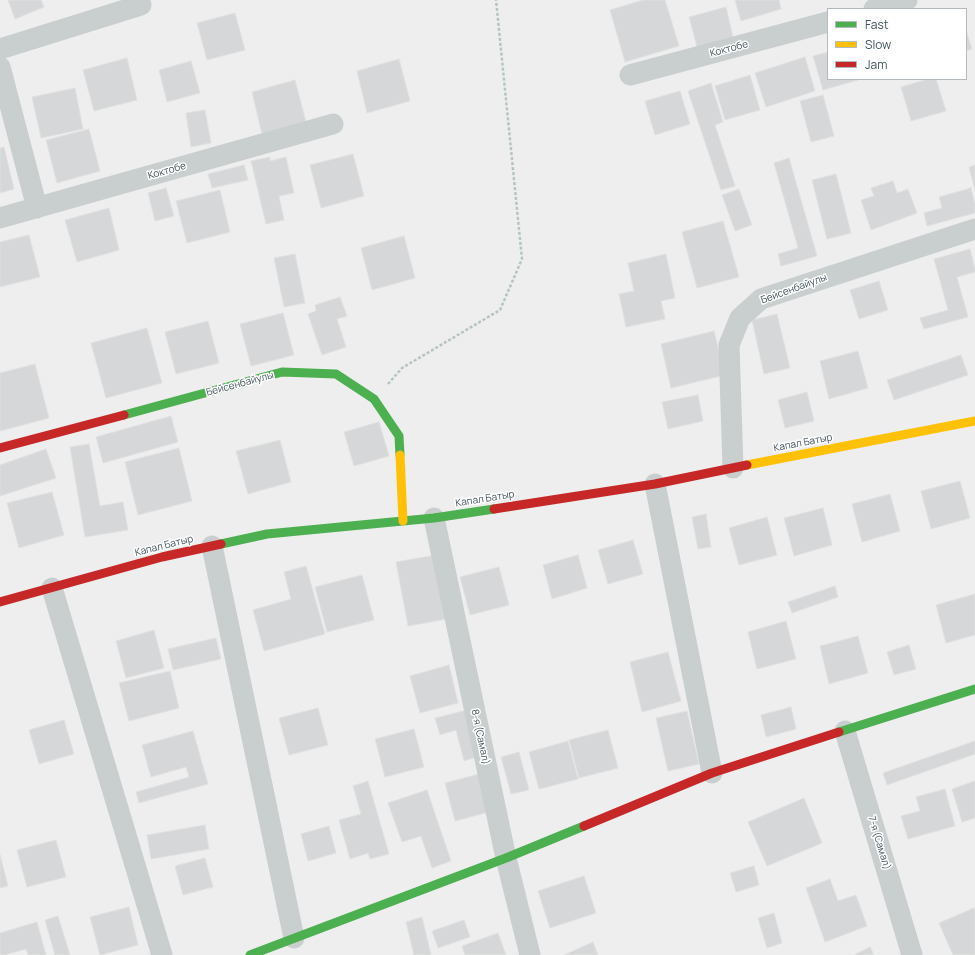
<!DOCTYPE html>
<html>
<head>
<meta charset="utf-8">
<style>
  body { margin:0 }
  #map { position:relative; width:975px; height:955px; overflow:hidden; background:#efeeee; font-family:Manrope,sans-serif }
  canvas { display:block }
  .legend { position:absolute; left:827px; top:8px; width:140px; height:72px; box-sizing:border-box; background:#fff; border:1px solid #b4bbbe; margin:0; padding:5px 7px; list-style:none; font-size:12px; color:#43555d }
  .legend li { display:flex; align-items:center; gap:8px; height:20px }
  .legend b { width:20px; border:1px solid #b4bbbe }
</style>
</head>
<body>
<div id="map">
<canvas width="975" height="955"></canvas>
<ul class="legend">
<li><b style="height:5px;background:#4caf50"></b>Fast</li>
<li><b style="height:5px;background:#ffc107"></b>Slow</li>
<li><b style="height:5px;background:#c62828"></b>Jam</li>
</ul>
</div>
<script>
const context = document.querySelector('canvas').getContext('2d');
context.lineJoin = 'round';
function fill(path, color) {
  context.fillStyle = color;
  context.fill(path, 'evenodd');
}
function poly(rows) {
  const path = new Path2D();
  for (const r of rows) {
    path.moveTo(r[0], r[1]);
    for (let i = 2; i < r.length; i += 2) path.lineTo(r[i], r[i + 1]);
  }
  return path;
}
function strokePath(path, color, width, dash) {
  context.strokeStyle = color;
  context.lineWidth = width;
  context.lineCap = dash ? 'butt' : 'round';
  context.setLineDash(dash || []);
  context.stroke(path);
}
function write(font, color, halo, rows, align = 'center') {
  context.font = font + ' Manrope,sans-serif';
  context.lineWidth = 3;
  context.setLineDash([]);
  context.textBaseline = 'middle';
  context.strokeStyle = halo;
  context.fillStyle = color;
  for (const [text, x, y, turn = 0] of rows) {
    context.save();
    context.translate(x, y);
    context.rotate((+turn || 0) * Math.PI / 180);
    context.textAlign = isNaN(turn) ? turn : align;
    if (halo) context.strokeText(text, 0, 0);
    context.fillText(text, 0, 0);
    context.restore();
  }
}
const building = poly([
  [8,0,41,0,44,7,15,19,8,0],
  [643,0,665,0,679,46,625,62,610,10,643,0],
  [735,0,779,0,781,9,741,21,735,0],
  [726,7,733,37,697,47,689,17,726,7],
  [235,13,245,50,207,60,197,23,235,13],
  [966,30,972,49,966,51,966,30],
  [828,52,828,79,858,79,858,80,823,90,813,56,828,52],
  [805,57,815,91,766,107,755,73,805,57],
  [127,58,137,100,94,111,83,70,127,58],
  [399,59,410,101,367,113,357,71,399,59],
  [191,61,200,93,167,102,159,70,191,61],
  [750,75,760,110,725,120,715,86,750,75],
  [928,79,936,79,946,111,911,121,901,87,928,79],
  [295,80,306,122,262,134,252,92,295,80],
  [711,83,723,122,715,125,735,186,721,190,688,91,711,83],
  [75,88,83,129,41,138,32,97,75,88],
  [680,91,690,124,655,135,645,101,680,91],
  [823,95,834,136,811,142,800,101,823,95],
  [205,110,211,143,191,147,186,113,205,110],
  [89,129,100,171,57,183,46,140,89,129],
  [4,147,14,189,0,193,0,148,4,147],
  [353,154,364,196,321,208,310,165,353,154],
  [270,157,270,161,286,157,294,193,279,196,284,220,266,224,251,161,270,157],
  [789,158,817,256,781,266,778,254,798,248,774,163,789,158],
  [244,165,248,180,212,188,208,174,244,165],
  [975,165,975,190,969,167,975,165],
  [836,174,851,233,827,239,812,180,836,174],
  [893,181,897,193,908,189,917,213,871,230,861,200,874,196,871,188,893,181],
  [166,188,174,216,155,221,148,193,166,188],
  [971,188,975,205,975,213,927,226,924,213,942,208,939,197,971,188],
  [739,189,752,225,735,231,722,195,739,189],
  [220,190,230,232,187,243,176,201,220,190],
  [109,208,119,250,77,262,65,220,109,208],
  [723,221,739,277,697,288,682,232,723,221],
  [29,235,40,277,0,287,0,242,29,235],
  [404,236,415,278,372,290,361,248,404,236],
  [970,249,975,269,975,272,957,277,968,317,924,329,920,318,948,310,934,259,970,249],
  [295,254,305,303,284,307,274,258,295,254],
  [666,254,675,298,661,301,665,319,626,327,619,294,634,291,628,263,666,254],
  [879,281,888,310,859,319,850,290,879,281],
  [340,297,347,316,337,319,346,347,322,355,308,314,316,311,315,305,340,297],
  [283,313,294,355,251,366,240,324,283,313],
  [777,314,790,368,764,374,752,320,777,314],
  [208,321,219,363,176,374,165,332,208,321],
  [147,328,162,383,106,398,91,343,147,328],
  [714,331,725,375,671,388,661,344,714,331],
  [858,351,868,388,829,399,820,361,858,351],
  [961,355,968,375,894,400,887,380,961,355],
  [35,364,49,418,0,431,0,373,35,364],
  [807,392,814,421,785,428,778,400,807,392],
  [698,395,703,421,668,429,662,402,698,395],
  [171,416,178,442,103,463,96,437,171,416],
  [379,422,389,456,354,466,344,432,379,422],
  [280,440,291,482,248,494,236,451,280,440],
  [89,444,100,506,123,502,128,530,85,537,70,447,89,444],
  [179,448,192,501,138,515,125,462,179,448],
  [46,449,56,478,0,496,0,465,46,449],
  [960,481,970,518,931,529,921,491,960,481],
  [52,492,64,535,19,548,7,503,52,492],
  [890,494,900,531,862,542,852,504,890,494],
  [823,508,832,545,794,556,784,518,823,508],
  [706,514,711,547,698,549,692,517,706,514],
  [767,517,777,555,739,565,729,528,767,517],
  [633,540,643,574,608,584,598,550,633,540],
  [436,555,447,619,408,626,396,562,436,555],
  [578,555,587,588,552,599,543,565,578,555],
  [306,566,325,634,264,651,253,610,291,599,284,572,306,566],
  [499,567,509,605,470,615,460,577,499,567],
  [362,575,374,620,327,632,315,587,362,575],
  [835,586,838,597,792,613,788,602,835,586],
  [975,594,975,635,946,643,936,605,975,594],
  [786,621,796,659,757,669,748,632,786,621],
  [154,630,164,668,126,678,116,641,154,630],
  [858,636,868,673,829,684,820,646,858,636],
  [216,638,221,659,173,670,168,649,216,638],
  [909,645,916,669,894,675,887,652,909,645],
  [668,652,681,701,642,712,630,662,668,652],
  [449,665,458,703,420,713,410,676,449,665],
  [170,671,179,708,129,721,119,683,170,671],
  [791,707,796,729,766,737,761,715,791,707],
  [318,708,328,745,289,755,279,718,318,708],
  [467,710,479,756,464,761,456,730,440,735,435,718,467,710],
  [687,711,699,764,668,771,656,718,687,711],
  [64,720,74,754,39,764,29,730,64,720],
  [414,729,424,767,385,777,375,739,414,729],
  [608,730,618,768,579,778,569,740,608,730],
  [193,731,208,784,139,803,136,792,189,777,186,767,151,777,142,745,193,731],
  [568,741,578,779,539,789,529,752,568,741],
  [975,741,975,754,887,785,883,773,975,741],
  [519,752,529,790,511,794,501,757,519,752],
  [483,773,493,811,455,821,445,783,483,773],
  [368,781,389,854,370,859,368,853,350,859,339,820,361,814,353,786,368,781],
  [975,781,975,818,962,822,952,789,975,781],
  [945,789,955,826,908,839,901,816,920,811,916,797,945,789],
  [427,790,451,861,432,868,421,836,402,842,388,803,427,790],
  [804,798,822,843,767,866,748,822,804,798],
  [205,825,209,849,151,859,147,835,205,825],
  [329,826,336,853,308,861,301,834,329,826],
  [56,840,66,877,27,887,17,850,56,840],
  [0,855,8,886,0,888,0,855],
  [205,858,213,887,183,895,175,866,205,858],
  [754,866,759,885,736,892,730,873,754,866],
  [584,876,596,913,550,928,538,891,584,876],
  [830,879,838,901,856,895,867,926,825,942,806,888,830,879],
  [129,907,138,945,100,955,90,917,129,907],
  [974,908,975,911,975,955,953,955,939,923,974,908],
  [774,913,782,943,767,948,758,918,774,913],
  [58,916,70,955,55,955,45,920,58,916],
  [422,917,431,955,414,955,406,922,422,917],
  [464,920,470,937,438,948,432,931,464,920],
  [37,922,46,955,28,955,26,949,4,955,0,955,0,933,37,922],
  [498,933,506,955,465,955,462,946,498,933],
  [593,942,598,955,564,955,593,942],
  [870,947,874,955,854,955,870,947]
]);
fill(building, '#d6d7d8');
strokePath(building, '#e0e0e1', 1);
strokePath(poly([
  [388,384,402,368,500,310,522,259,496,0]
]), '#b5c5be', 2.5, [3, 2]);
strokePath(poly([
  [874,9,907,0],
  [0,49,141,5],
  [0,67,37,208],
  [630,75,828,22],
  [0,218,333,124],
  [733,468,729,345,740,318,761,299,975,229],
  [655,484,712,773],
  [434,518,506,858,530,955],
  [212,546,294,938],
  [52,588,162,955],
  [845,731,912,955]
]), '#c9cecf', 21);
strokePath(poly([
  [124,415,282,372,336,374,374,399,399,436,400,455],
  [221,544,267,534,434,518,494,509],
  [839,732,975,689],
  [250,955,506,858,584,826]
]), '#4caf50', 9);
strokePath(poly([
  [400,455,403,521],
  [747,465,975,421]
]), '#ffc107', 9);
strokePath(poly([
  [0,448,124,415],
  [494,509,655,484,747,465],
  [0,602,162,557,221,544],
  [584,826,712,773,839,732]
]), '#c62828', 9);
write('10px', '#43555d', '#fff', [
  ["Коктобе",729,49,-15],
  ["Коктобе",167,171,-16],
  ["Бейсенбайулы",794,289,-20],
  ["Бейсенбайулы",240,384,-15],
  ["Капал Батыр",803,443,-11],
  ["Капал Батыр",485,499,-9],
  ["Капал Батыр",164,546,-14],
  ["8-я (Самал)",480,737,78],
  ["7-я (Самал)",879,843,73]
]);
</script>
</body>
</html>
